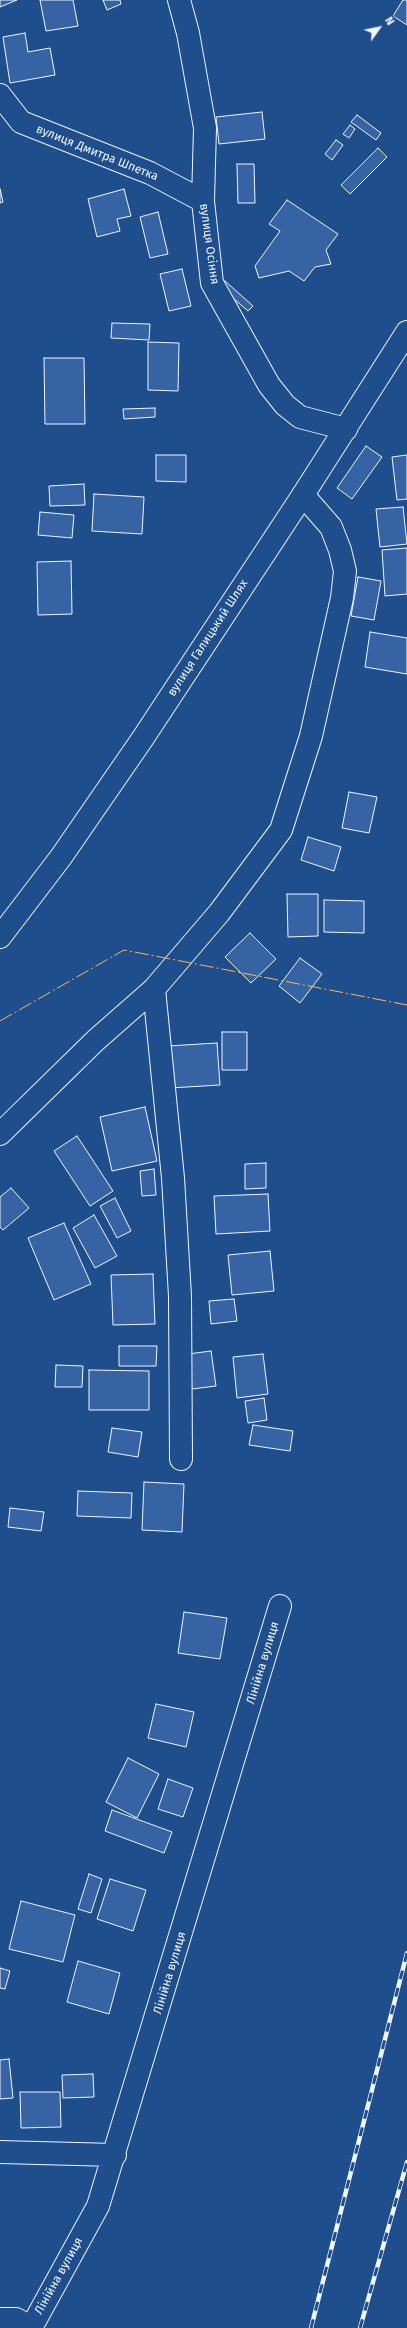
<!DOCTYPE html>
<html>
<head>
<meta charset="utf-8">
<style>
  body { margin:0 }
  #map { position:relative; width:407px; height:2328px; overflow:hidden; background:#1f4e8c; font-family:"Fira Sans",sans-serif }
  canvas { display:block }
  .north { position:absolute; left:359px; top:8px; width:40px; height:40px; -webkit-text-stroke:3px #1f4e8c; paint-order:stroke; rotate:57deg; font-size:11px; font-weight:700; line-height:16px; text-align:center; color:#f2f6ff }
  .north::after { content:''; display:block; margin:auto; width:14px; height:18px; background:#f2f6ff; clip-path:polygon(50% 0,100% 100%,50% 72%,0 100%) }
</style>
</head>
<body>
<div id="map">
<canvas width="407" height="2328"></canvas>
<div class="north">N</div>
</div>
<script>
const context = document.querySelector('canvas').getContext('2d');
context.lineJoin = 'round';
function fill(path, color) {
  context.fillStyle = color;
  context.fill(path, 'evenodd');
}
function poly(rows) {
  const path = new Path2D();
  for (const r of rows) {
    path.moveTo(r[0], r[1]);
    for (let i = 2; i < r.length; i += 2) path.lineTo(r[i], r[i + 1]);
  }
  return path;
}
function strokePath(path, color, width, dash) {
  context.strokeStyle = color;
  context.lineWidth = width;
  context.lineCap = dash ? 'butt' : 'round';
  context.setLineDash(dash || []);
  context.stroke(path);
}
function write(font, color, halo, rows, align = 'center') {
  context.font = font + ' "Fira Sans",sans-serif';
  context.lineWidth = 3;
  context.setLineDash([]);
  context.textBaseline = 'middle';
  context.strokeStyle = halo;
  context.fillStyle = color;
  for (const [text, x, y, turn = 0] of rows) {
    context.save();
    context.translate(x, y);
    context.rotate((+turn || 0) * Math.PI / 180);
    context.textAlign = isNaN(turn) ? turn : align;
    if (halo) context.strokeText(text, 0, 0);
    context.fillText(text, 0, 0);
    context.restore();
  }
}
const building = poly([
  [0,0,17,0,0,7,0,0],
  [40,0,73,0,78,26,46,31,40,0],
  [103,0,120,0,121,4,107,10,103,0],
  [403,0,407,0,407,25,393,16,403,0],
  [25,33,28,52,50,48,55,75,10,83,3,37,25,33],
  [262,112,265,139,219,144,216,117,262,112],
  [357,115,381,133,376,140,351,122,357,115],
  [350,125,355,129,349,138,343,134,350,125],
  [336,140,343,145,332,160,325,154,336,140],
  [378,148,387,157,350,194,341,185,378,148],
  [237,164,254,164,255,203,238,203,237,164],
  [0,189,3,202,0,203,0,189],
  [124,189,131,216,117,219,120,231,97,237,88,199,124,189],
  [287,200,338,234,326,250,331,264,315,267,304,281,289,271,259,278,255,266,280,231,269,224,287,200],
  [158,212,168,254,150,258,140,217,158,212],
  [182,269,191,306,169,311,160,274,182,269],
  [225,281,253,306,248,311,220,287,225,281],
  [112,323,150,324,149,340,111,338,112,323],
  [148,342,179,343,178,391,148,390,148,342],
  [44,358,84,358,85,424,45,424,44,358],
  [155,408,155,417,124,419,123,409,155,408],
  [366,446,382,457,352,499,337,488,366,446],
  [156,455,186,455,186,482,156,481,156,455],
  [407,455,407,499,397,500,392,457,407,455],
  [84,484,85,505,50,506,49,486,84,484],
  [94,494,144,497,142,534,92,531,94,494],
  [403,507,407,544,380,547,376,509,403,507],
  [40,512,74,515,72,538,38,535,40,512],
  [407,548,407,594,385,596,382,550,407,548],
  [71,561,72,614,38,615,37,562,71,561],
  [358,577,381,581,374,620,351,616,358,577],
  [370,632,407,638,407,674,365,667,370,632],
  [349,792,377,797,369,833,342,828,349,792],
  [308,837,341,847,334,871,301,860,308,837],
  [287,894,318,894,318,936,288,937,287,894],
  [324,900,364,901,364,933,324,932,324,900],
  [250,933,276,959,251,983,225,957,250,933],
  [300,958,322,974,300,1003,279,986,300,958],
  [222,1032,247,1032,247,1070,222,1070,222,1032],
  [217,1043,220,1085,170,1088,168,1046,217,1043],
  [145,1107,157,1161,112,1171,100,1117,145,1107],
  [77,1136,113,1191,90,1206,54,1151,77,1136],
  [266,1163,266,1188,245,1189,245,1164,266,1163],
  [154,1169,156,1195,142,1196,140,1171,154,1169],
  [11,1188,29,1208,3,1230,0,1227,0,1197,11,1188],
  [268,1194,270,1231,216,1234,214,1196,268,1194],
  [115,1198,131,1231,117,1238,100,1206,115,1198],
  [94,1215,117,1256,95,1268,73,1228,94,1215],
  [64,1223,91,1284,54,1300,28,1238,64,1223],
  [270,1251,274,1291,232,1295,228,1255,270,1251],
  [153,1274,155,1324,113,1325,111,1275,153,1274],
  [234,1299,237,1321,211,1324,209,1301,234,1299],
  [119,1346,157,1346,156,1366,119,1366,119,1346],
  [211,1351,216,1386,192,1389,188,1354,211,1351],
  [263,1354,268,1394,237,1398,233,1357,263,1354],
  [56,1365,83,1366,82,1387,55,1387,56,1365],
  [89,1370,149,1371,149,1410,89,1410,89,1370],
  [264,1398,267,1420,248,1423,245,1401,264,1398],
  [253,1425,293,1431,290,1451,249,1445,253,1425],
  [112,1428,142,1432,138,1457,108,1452,112,1428],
  [144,1482,184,1484,182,1532,142,1530,144,1482],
  [78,1491,132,1493,131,1518,77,1516,78,1491],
  [10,1508,44,1512,41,1531,8,1527,10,1508],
  [184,1612,227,1618,220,1659,178,1653,184,1612],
  [156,1704,194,1712,186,1747,148,1738,156,1704],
  [128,1758,159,1774,137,1818,106,1802,128,1758],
  [168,1779,193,1788,183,1817,158,1809,168,1779],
  [112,1810,172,1832,164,1853,105,1831,112,1810],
  [89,1874,102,1879,91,1913,78,1909,89,1874],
  [110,1879,146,1890,133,1931,97,1919,110,1879],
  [21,1901,75,1915,63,1962,9,1949,21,1901],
  [78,1961,120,1973,109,2014,67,2002,78,1961],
  [0,1968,10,1971,5,1989,0,1988,0,1968],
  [9,2059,13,2098,0,2099,0,2060,9,2059],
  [93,2074,94,2097,63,2098,62,2075,93,2074],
  [20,2092,60,2092,61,2127,21,2128,20,2092]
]);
fill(building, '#3563a3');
strokePath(building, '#f2f6ff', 1);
const minor = poly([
  [179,0,188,33,205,128,203,201,212,283,269,385,285,405,300,417,346,429],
  [0,95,21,122,150,173,203,201],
  [154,989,173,1178,180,1296,181,1459],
  [0,1134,96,1040,154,989,219,913,281,830,311,736,342,598,345,571,340,550,331,527,303,495],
  [0,2152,115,2155],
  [0,2319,16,2319,31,2327],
  [31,2328,98,2206,280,1606]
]);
const trunk = poly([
  [0,937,61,857,143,738,303,495,407,332]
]);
strokePath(minor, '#f2f6ff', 24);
strokePath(trunk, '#f2f6ff', 24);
strokePath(minor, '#1f4e8c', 22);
strokePath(trunk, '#1f4e8c', 22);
const rail = poly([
  [311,2328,407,1953],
  [360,2328,407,2162]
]);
strokePath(rail, '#f2f6ff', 4.5);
strokePath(rail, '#1f4e8c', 3, [9]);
strokePath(poly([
  [0,1021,124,950,407,1005]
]), '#ffb74d', 1, [14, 3, 2, 3]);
write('12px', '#f2f6ff', '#1f4e8c', [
  ["вулиця Дмитра Шпетка",97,153,22],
  ["вулиця Осіння",209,244,82],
  ["вулиця Галицький Шлях",208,638,-57],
  ["Лінійна вулиця",263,1663,-73],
  ["Лінійна вулиця",170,1973,-73],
  ["Лінійна вулиця",59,2276,-61]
]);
</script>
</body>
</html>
